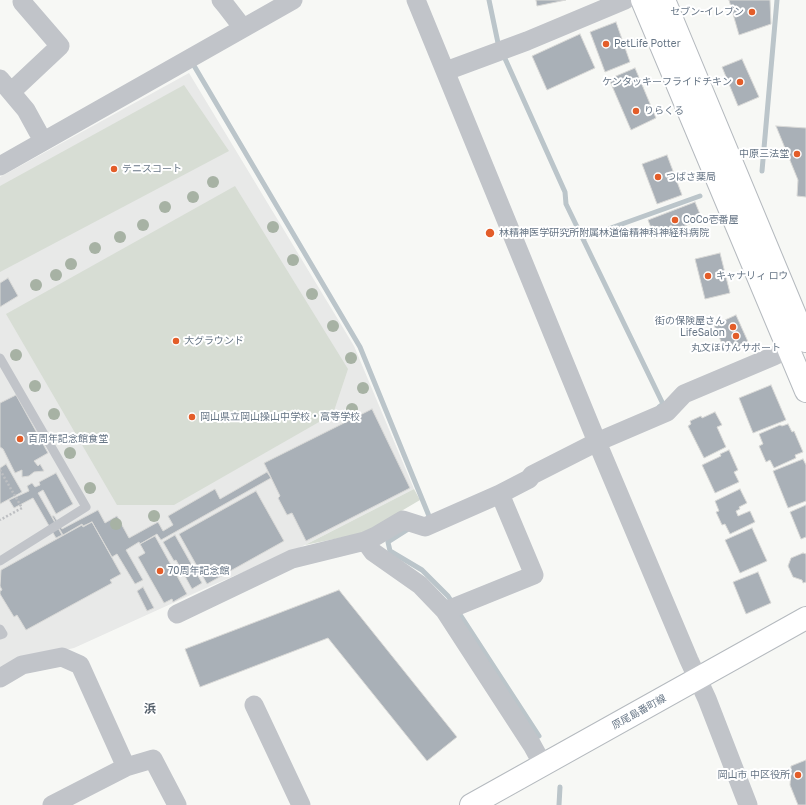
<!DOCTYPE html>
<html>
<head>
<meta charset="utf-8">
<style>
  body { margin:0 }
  canvas { display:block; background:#f7f8f5 }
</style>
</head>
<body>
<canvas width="806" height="805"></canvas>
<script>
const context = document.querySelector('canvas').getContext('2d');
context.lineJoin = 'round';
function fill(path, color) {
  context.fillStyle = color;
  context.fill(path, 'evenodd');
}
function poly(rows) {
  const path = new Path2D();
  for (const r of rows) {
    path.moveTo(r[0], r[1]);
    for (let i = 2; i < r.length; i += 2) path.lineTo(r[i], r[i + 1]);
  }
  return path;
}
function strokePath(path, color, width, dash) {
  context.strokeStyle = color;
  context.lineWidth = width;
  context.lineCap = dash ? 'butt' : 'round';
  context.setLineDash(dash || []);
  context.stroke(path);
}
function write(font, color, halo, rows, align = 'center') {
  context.font = font + ' "Golos Text","Noto Sans JP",sans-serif';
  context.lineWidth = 4;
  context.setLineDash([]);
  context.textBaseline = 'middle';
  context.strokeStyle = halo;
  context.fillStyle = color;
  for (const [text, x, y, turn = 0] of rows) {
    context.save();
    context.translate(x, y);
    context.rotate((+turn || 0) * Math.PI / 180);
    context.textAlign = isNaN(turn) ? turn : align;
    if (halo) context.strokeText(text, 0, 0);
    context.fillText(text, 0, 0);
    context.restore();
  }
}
fill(poly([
  [189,73,354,346,414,489,299,548,206,588,74,648,28,658,0,674,0,177]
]), '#e8e9e8');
fill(poly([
  [184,85,229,151,0,272,0,186],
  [235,186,348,369,333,414,174,505,117,505,6,314],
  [414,489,420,500,364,533,305,545]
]), '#d7ddd4');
strokePath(poly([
  [489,0,498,43,565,192,566,204,663,404,659,407],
  [191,65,193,64,360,347,429,516],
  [762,171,777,0],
  [583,238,700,196],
  [410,528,388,542,390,551,422,570,448,596,539,736],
  [559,805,560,787]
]), '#bbc5ca', 5);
const building = poly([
  [536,0,566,0,537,6,536,0],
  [729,0,770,0,771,24,739,35,729,0],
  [616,22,630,62,605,72,590,32,616,22],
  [580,34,595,68,547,90,532,56,580,34],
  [742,59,759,97,738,106,722,67,742,59],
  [635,68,656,118,631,130,609,79,635,68],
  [776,126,806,128,806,197,797,196,798,180,776,126],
  [667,155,682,195,657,204,642,164,667,155],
  [695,202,702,219,655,238,648,220,695,202],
  [720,253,730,293,705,299,695,259,720,253],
  [8,278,18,296,0,307,0,283,8,278],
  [736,315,749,344,726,353,714,325,736,315],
  [771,385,786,420,753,433,739,398,771,385],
  [16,395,48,453,34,461,38,466,40,464,44,471,34,472,29,476,22,477,22,470,15,473,3,449,0,447,0,403,16,395],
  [372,409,410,488,306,541,292,513,287,515,278,498,280,496,264,463,372,409],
  [715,412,722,425,717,427,726,447,704,458,688,426,691,424,690,421,701,416,702,418,715,412],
  [788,424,792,432,794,431,803,452,795,455,796,458,774,468,770,460,766,462,759,446,763,444,759,434,780,425,782,426,788,424],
  [729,450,738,470,734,472,739,482,715,493,702,465,721,456,720,454,729,450],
  [803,459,806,465,806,501,788,508,773,471,803,459],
  [6,464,22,492,0,504,0,468,6,464],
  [267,472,271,478,161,540,157,534,140,544,139,542,126,550,143,580,135,584,117,554,112,557,92,522,83,526,82,524,63,535,52,516,54,516,62,529,98,510,105,523,117,516,129,538,158,522,163,531,173,525,168,516,215,489,220,499,267,472],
  [56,473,73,504,56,514,43,490,38,493,62,535,56,538,33,498,14,508,9,500,29,491,27,486,32,483,35,487,40,485,39,482,56,473],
  [740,489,747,503,739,507,740,509,736,511,738,516,750,511,755,522,730,534,725,524,722,525,716,512,719,511,715,501,740,489],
  [256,491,284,541,207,584,179,534,256,491],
  [806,505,806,537,801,539,790,512,806,505],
  [92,522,121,574,110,580,112,583,26,630,17,615,14,617,0,594,0,591,2,590,0,586,1,570,82,525,83,527,92,522],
  [752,528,767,561,740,573,725,540,752,528],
  [175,535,202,583,192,589,176,560,174,561,163,542,175,535],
  [155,536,187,594,173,602,172,599,164,603,138,557,145,553,140,544,155,536],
  [803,553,806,554,806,582,803,583,802,580,793,577,788,566,791,558,803,553],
  [758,572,771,603,746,614,733,582,758,572],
  [143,587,154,608,147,611,137,591,143,587],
  [339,590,457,737,427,761,328,638,200,687,185,649,339,590],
  [806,760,806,805,798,805,790,785,791,766,806,760]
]);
fill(building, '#a9b0b7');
strokePath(building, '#d9d9d7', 1);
const secondary = poly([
  [642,0,806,391],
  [664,0,806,341],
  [471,805,806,618]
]);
strokePath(secondary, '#b5babf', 24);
strokePath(poly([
  [0,470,22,508,0,520]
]), '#bdbfc2', 2.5, [2, 2]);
strokePath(poly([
  [0,358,86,507,0,561],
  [0,629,3,634,0,635]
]), '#c1c4c9', 9);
strokePath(poly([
  [221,0,226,6,243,28],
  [416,0,597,442,689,660,707,699,748,805],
  [446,71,527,41,625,0],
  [0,79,26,110,43,141],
  [11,92,60,46,22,2],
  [0,166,293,0],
  [365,541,373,552,420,585,445,611,532,745,543,765],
  [445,611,534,575,500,494],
  [177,614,292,559,365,541,376,536,403,520,425,527,500,494,529,479,532,475,597,442,667,412,684,394,774,356,801,343],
  [0,678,22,665,62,657,80,665,126,767],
  [254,705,301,805],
  [52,805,126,767,153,759,177,805]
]), '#c1c4c9', 19);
strokePath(secondary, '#fff', 22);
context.fillStyle = '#a7b2a4';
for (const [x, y] of [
  [213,182],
  [193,197],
  [165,207],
  [143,225],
  [273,227],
  [120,237],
  [95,248],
  [293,260],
  [71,264],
  [56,275],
  [36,285],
  [312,294],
  [333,326],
  [16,355],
  [351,358],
  [35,386],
  [363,388],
  [352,409],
  [54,414],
  [70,453],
  [90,488],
  [154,516],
  [116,524]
]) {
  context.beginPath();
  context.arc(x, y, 6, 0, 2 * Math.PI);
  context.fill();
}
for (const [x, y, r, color] of [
  [752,12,4,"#e35d29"],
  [606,44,4,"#e35d29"],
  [740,82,4,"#e35d29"],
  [636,111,4,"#e35d29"],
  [797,154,4,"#e35d29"],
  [114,169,4,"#e35d29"],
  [658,177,4,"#e35d29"],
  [675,220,4,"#e35d29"],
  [490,233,5,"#e35d29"],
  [708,276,4,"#e35d29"],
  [733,327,4,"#e35d29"],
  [736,336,4,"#e35d29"],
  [176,341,4,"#e35d29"],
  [192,417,4,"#e35d29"],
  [20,439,4,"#e35d29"],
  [160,571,4,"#e35d29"],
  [798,775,4,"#e35d29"]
]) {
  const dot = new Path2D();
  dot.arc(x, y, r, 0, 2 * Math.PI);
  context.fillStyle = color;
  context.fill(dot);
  strokePath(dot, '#fff', 1.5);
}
write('10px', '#677686', '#fff', [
  ["セブン-イレブン",744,12,"right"],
  ["PetLife Potter",614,44],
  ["ケンタッキーフライドチキン",732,82,"right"],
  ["りらくる",644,111],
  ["中原三法堂",789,154,"right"],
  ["テニスコート",122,169],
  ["つばさ薬局",666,177],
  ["CoCo壱番屋",683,220],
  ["林精神医学研究所附属林道倫精神科神経科病院",499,233],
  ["キャナリィ ロウ",716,276],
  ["街の保険屋さん",725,321,"right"],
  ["LifeSalon",725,333,"right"],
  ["大グラウンド",184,341],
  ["丸文ほけんサポート",736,348,"center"],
  ["岡山県立岡山操山中学校・高等学校",200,417],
  ["百周年記念館食堂",28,439],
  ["70周年記念館",168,571],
  ["岡山市 中区役所",790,775,"right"]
], 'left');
write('10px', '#677686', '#fff', [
  ["原尾島番町線",639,712,-29]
]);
write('bold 12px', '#55606b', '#fff', [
  ["浜",150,709]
]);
</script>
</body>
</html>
